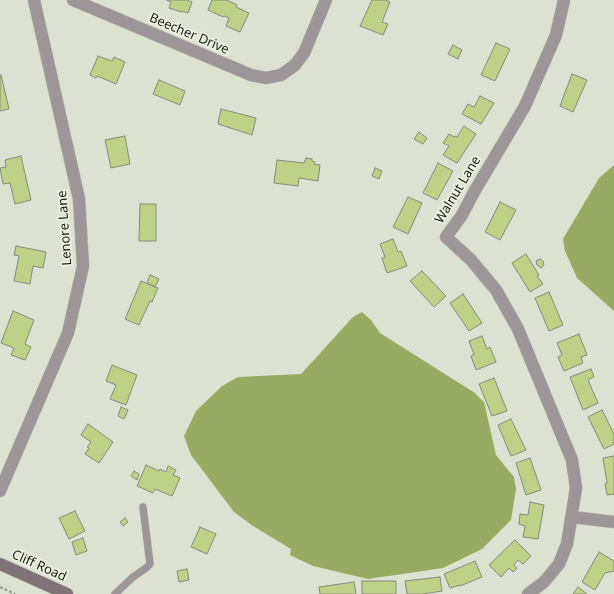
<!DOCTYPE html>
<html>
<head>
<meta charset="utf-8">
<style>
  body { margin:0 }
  canvas { display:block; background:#dce1d1 }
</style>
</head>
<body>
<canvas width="614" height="594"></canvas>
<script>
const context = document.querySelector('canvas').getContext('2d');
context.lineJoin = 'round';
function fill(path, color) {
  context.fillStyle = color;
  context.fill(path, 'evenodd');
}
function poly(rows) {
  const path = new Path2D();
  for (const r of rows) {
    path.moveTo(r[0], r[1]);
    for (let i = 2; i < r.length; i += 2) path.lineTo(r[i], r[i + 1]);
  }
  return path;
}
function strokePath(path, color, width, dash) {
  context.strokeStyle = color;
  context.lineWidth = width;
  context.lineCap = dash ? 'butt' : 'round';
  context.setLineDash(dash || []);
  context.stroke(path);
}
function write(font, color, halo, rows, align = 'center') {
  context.font = font + ' "Open Sans",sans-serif';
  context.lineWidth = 4;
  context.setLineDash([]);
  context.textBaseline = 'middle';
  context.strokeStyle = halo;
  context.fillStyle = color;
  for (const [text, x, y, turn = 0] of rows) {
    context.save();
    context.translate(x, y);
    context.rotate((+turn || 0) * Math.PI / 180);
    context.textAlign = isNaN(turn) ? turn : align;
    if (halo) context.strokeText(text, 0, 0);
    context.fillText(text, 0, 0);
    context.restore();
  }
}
fill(poly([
  [614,165,614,311,577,278,565,251,563,239,599,178],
  [362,312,371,320,380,333,475,393,484,402,496,455,514,477,516,489,511,520,482,549,443,568,368,579,313,566,290,555,291,549,253,526,234,512,191,455,184,436,196,411,222,386,238,377,301,374,353,317]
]), '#99aa62');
const building = poly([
  [167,0,187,0,192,2,188,13,181,11,181,12,169,8,171,2,167,0],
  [212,0,227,0,237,5,236,7,249,13,240,32,226,26,229,18,224,16,223,17,208,10,212,0],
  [372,0,386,0,390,2,382,22,388,24,383,35,360,26,372,0],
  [496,43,510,49,495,81,481,75,496,43],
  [453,45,462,50,458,59,448,54,453,45],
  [98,56,112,61,114,57,125,62,116,84,97,76,96,78,90,75,98,56],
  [572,74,587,80,573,112,560,106,572,74],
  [1,75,9,109,0,111,0,76,1,75],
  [159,80,185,91,180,105,153,94,159,80],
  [480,96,494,103,481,124,462,114,468,104,474,107,480,96],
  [221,109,256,118,252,135,218,124,221,109],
  [464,126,476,134,457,163,443,155,449,146,443,143,449,134,454,137,455,136,457,137,464,126],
  [419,132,427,138,423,144,414,139,419,132],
  [125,136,130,164,111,168,105,140,125,136],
  [21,156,31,200,15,204,10,183,3,184,0,168,6,167,5,160,21,156],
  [306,158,312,159,312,161,315,162,314,164,320,165,318,181,299,178,298,186,274,183,277,160,304,163,306,158],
  [438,163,453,171,437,200,423,193,438,163],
  [375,168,382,171,379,179,372,176,375,168],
  [408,197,422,203,408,234,393,227,408,197],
  [500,202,516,210,500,240,485,232,500,202],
  [140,204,156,204,156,241,139,241,140,204],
  [393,239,398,252,401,251,407,266,387,273,382,258,385,257,380,244,393,239],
  [16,246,46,252,43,268,33,266,30,284,14,281,19,256,14,255,16,246],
  [526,254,539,275,537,276,543,284,530,292,512,263,526,254],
  [540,259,543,261,544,265,541,268,537,265,536,261,540,259],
  [422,271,446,296,434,307,410,281,422,271],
  [150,275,159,279,155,287,147,283,150,275],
  [141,281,158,288,152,302,150,301,139,325,125,319,141,281],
  [549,292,563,325,549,331,535,298,549,292],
  [463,294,482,323,469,331,450,303,463,294],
  [13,311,34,320,25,344,31,347,25,360,11,355,14,348,1,343,13,311],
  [579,334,587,355,581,357,583,363,564,371,558,357,562,355,557,343,579,334],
  [482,336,487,349,490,347,496,362,476,370,471,356,474,354,469,341,482,336],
  [112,365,137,375,126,405,110,399,116,385,106,381,112,365],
  [591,369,594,377,588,380,598,403,583,410,570,377,591,369],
  [494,378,507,411,492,416,479,384,494,378],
  [121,407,128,410,124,419,118,416,121,407],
  [602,410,614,434,614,444,604,449,588,417,602,410],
  [511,419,526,450,511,456,498,425,511,419],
  [88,424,113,442,99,463,85,454,89,448,87,447,91,442,81,435,88,424],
  [614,456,614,494,607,495,605,484,607,483,603,458,614,456],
  [530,458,541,490,526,495,516,463,530,458],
  [146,465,159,471,160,469,166,472,168,466,176,470,173,475,180,478,172,496,155,489,153,493,137,486,146,465],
  [134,471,139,474,137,480,131,476,134,471],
  [530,502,544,505,538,539,523,537,525,526,519,524,520,514,528,515,530,502],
  [75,511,85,531,69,539,59,518,75,511],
  [125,518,128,522,123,526,120,522,125,518],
  [200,527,216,534,207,554,191,547,200,527],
  [83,538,87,551,76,555,72,542,83,538],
  [515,540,531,556,523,564,518,560,514,565,517,568,513,572,509,568,501,577,489,565,515,540],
  [599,552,614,561,614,571,605,573,595,590,582,582,599,552],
  [475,561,482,577,460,586,460,585,450,588,444,574,475,561],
  [187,569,189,580,179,582,177,571,187,569],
  [440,577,442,591,423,594,407,594,405,581,440,577],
  [362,581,396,581,396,594,362,594,362,581],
  [354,582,356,594,320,594,319,587,354,582],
  [578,587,587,594,573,594,578,587]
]);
fill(building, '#bed187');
strokePath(building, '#868a7c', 1);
const lane = poly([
  [115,594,133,577,146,568,150,564,143,507]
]);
const street = poly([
  [73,0,251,75,266,78,281,75,295,65,304,53,326,0],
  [0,491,68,333,83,266,79,199,34,0],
  [572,517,614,522],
  [528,594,544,582,559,564,567,544,576,488,572,460,518,329,496,290,471,260,446,237,462,215,474,192,525,106,556,35,564,0]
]);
const secondary = poly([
  [0,564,67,594]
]);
strokePath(lane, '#b7bcae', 8);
strokePath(street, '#b7bcae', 13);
strokePath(secondary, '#b7bcae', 13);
strokePath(poly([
  [0,587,15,594]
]), '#919488', 2, [3, 2]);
strokePath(lane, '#9d9698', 7);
strokePath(street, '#9d9698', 12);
strokePath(secondary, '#7e7377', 12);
write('13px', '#10110c', '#e9eede', [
  ["Beecher Drive",189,34,23],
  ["Walnut Lane",458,190,-59],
  ["Lenore Lane",65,228,-94],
  ["Cliff Road",39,566,24]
]);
</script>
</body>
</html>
